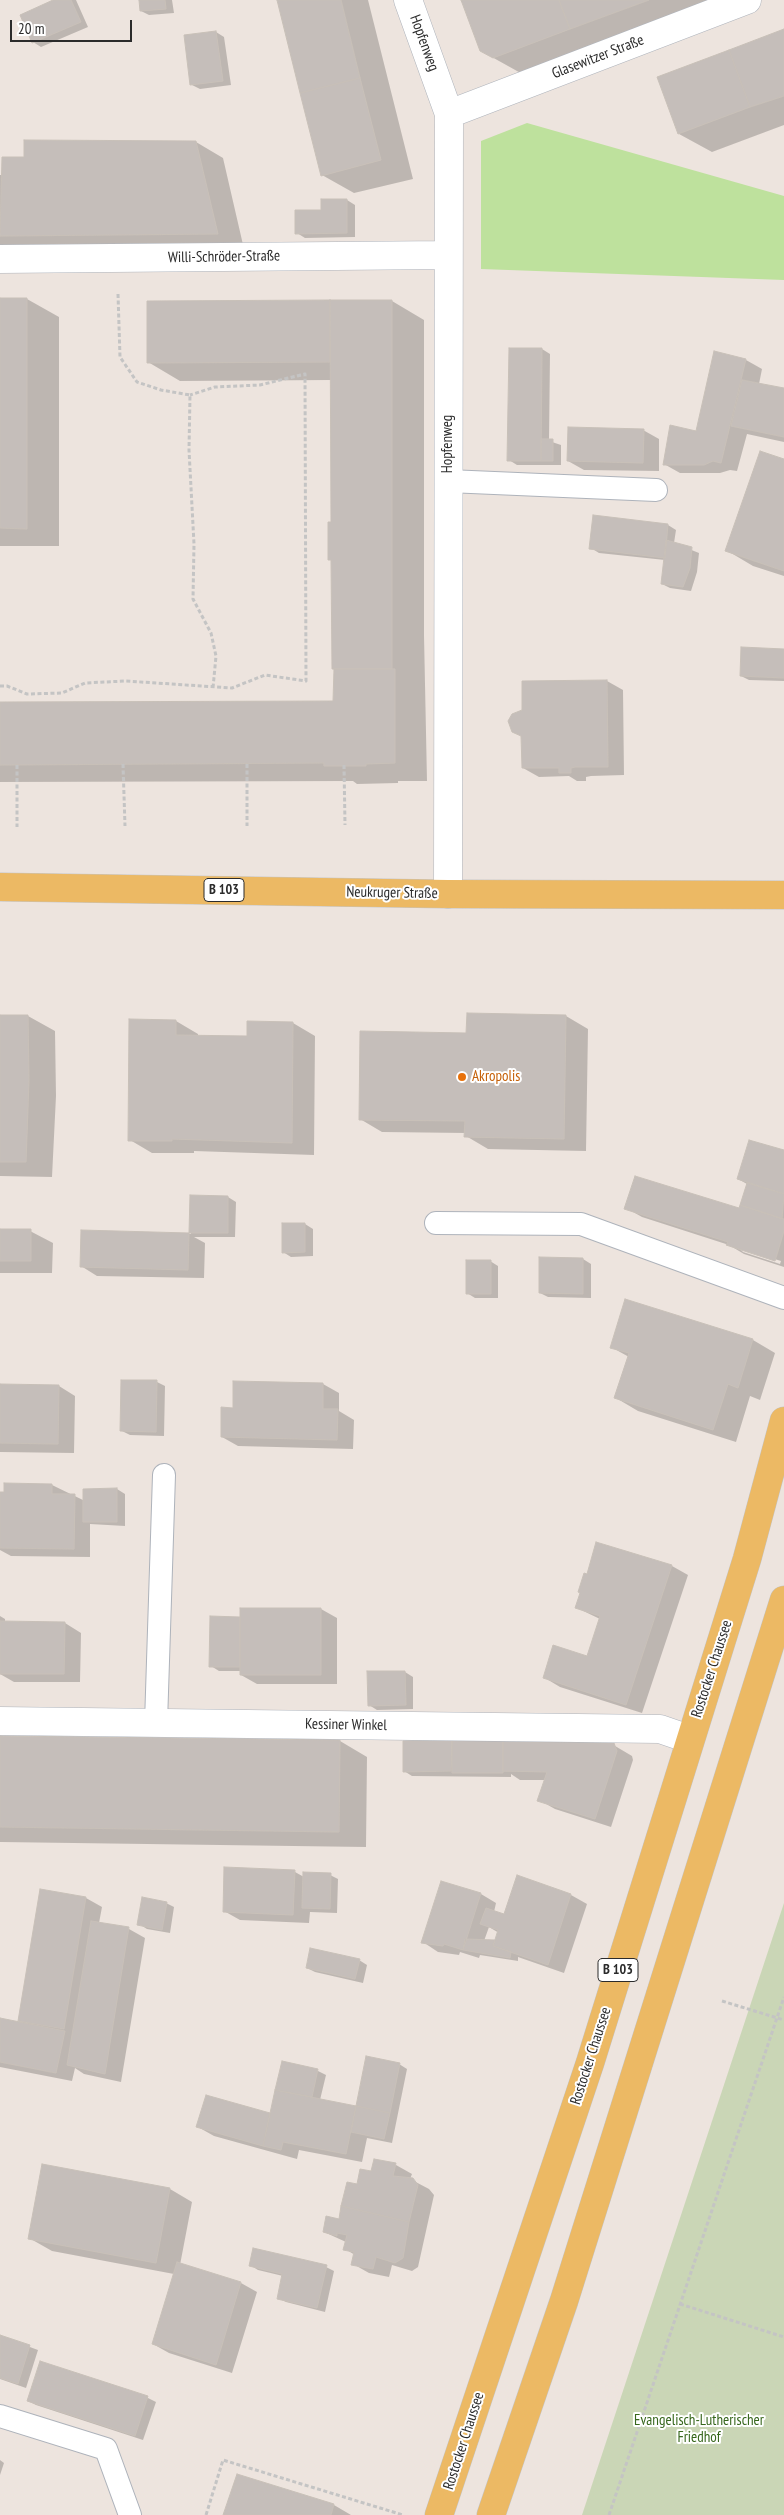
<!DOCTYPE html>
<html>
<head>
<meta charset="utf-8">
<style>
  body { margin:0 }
  #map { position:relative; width:784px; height:2515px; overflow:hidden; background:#ede4de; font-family:"PT Sans Narrow",sans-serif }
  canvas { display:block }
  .scale { position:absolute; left:10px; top:20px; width:122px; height:22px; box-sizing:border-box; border:2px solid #2b2b2b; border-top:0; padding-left:6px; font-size:15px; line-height:18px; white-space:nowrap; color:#2b2b2b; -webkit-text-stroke:4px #fff; paint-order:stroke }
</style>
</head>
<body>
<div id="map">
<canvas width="784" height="2515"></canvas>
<div class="scale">20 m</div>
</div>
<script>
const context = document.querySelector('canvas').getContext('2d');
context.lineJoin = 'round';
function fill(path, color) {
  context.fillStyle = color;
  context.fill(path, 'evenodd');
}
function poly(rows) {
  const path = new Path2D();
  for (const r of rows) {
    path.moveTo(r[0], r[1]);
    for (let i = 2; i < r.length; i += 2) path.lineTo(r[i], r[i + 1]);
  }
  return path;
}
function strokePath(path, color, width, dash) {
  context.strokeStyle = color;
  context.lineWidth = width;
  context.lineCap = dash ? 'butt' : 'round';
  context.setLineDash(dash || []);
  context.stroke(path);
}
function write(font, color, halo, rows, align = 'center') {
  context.font = font + ' "PT Sans Narrow",sans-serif';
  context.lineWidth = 4;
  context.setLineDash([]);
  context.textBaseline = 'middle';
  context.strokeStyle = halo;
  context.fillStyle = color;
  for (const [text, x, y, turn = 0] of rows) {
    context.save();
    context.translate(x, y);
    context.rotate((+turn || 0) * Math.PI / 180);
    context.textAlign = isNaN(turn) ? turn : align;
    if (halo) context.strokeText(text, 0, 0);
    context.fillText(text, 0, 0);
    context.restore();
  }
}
fill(poly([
  [527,123,784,196,784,280,481,269,481,141]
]), '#bee19d');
fill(poly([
  [784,1903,784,2515,582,2515]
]), '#cad6b6');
fill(poly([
  [56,0,76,0,88,27,41,47,33,42],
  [140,0,172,0,174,13,149,15,141,11],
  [278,0,368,0,413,179,354,193,322,175],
  [462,0,722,0,526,76,481,51],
  [784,30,784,125,712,152,679,134,658,77],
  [216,32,224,37,231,85,200,89,192,85,185,36],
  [196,142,223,158,244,249,0,251,0,175,3,175,25,158],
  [347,200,355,205,355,237,305,238,297,233],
  [0,299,27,299,59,317,59,546,0,546],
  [392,301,424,320,424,635,427,781,398,781,398,783,357,784,353,781,0,782,0,704,335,702,332,380,180,381,148,362,148,302],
  [542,349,550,354,549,441,561,445,561,465,517,465,509,460],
  [715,353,746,360,762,369,759,384,784,389,784,442,747,434,737,471,730,470,720,473,680,473,664,464,697,433],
  [643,430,659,439,659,471,584,470,568,461],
  [784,461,784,576,753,566,726,550],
  [668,525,676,530,674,543,699,553,697,572,691,591,670,588,662,584,665,560,599,553,591,548],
  [784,650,784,681,749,680,741,676],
  [607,681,623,690,624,775,591,776,586,777,586,781,577,781,569,776,539,777,523,768],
  [0,1016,28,1016,55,1031,56,1096,52,1177,0,1176],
  [566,1016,588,1029,586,1151,488,1149,466,1136,466,1133,382,1132,360,1119,468,1035],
  [176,1021,198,1034,198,1036,248,1037,249,1023,293,1023,315,1036,314,1155,194,1151,194,1153,152,1153,130,1140],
  [784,1151,784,1267,744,1254,729,1245,642,1217,626,1208,739,1210,747,1184,738,1179],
  [739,1248,781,1261,780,1264,743,1252],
  [191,1196,228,1197,236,1202,235,1237,194,1237,205,1243,204,1278,97,1276,81,1266,82,1232,191,1234],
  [305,1224,313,1229,313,1256,291,1257,283,1252],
  [0,1230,30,1231,53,1243,52,1273,0,1273],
  [583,1259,591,1264,591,1298,548,1297,540,1293],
  [490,1261,498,1266,498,1298,475,1298,467,1293],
  [626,1300,753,1340,775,1353,760,1400,750,1396,736,1442,638,1411,616,1398,629,1357,611,1347],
  [157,1382,165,1386,164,1436,130,1435,122,1431],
  [323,1384,339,1393,339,1411,354,1420,353,1449,238,1446,222,1437,234,1409],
  [0,1385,59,1386,75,1396,74,1453,0,1452],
  [5,1484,52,1485,85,1501,117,1489,125,1494,125,1526,90,1524,90,1557,11,1556,0,1550,0,1493,5,1493],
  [597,1543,672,1566,688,1575,642,1713,560,1687,545,1678,588,1657,600,1619,577,1608],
  [321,1609,337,1618,337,1684,257,1684,241,1675,241,1671,219,1671,211,1666,241,1618],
  [0,1616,5,1619,5,1623,65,1623,81,1633,80,1682,14,1682,0,1674],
  [405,1672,413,1677,413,1709,377,1710,369,1705],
  [0,1737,340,1741,367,1757,366,1847,0,1842],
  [404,1742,610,1743,632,1756,633,1760,611,1827,555,1809,539,1800,545,1780,520,1780,511,1774,511,1777,412,1776,404,1771],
  [295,1872,304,1877,330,1875,338,1879,337,1913,310,1912,309,1923,240,1920,224,1911],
  [41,1890,86,1898,102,1907,99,1923,129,1929,145,1938,121,2082,84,2074,75,2068,72,2081,0,2067,0,2019,19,2023],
  [481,1894,496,1903,494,1912,504,1916,571,1895,587,1904,564,1973,518,1957,518,1961,480,1955,479,1958,460,1952,459,1955,438,1952,423,1942],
  [489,1927,499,1933,496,1941,484,1941],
  [166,1903,174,1907,170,1933,147,1929,139,1924],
  [359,1960,367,1965,363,1983,315,1972,307,1968],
  [283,2063,318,2071,326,2075,320,2100,357,2107,399,2064,407,2069,392,2143,367,2138,362,2162,299,2150,297,2159,214,2136,198,2127,207,2097,271,2115,281,2091,277,2089],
  [375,2160,396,2165,412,2174,410,2179,429,2189,434,2195,418,2267,412,2271,392,2265,389,2277,369,2273,353,2264,355,2255,345,2249,346,2242,324,2232,340,2220,358,2185,372,2173],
  [170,2189,192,2202,180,2265,241,2283,257,2292,232,2373,169,2353,153,2344,174,2274,52,2251,29,2238],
  [250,2265,326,2267,334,2271,325,2312,286,2302,278,2298,283,2276,258,2270],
  [0,2336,38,2350,26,2388,0,2379],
  [40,2363,148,2398,156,2402,143,2440,36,2405,28,2401],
  [0,2460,4,2463,0,2475],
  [334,2505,351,2515,225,2515]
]), '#0003');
const building = poly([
  [53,0,71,0,81,22,32,43,20,15,53,0],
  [139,0,165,0,166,9,140,11,139,0],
  [277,0,341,0,360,78,300,93,277,0],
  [461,0,559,0,570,29,493,58,480,51,461,0],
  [559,0,649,0,570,29,559,0],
  [784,29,784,96,750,107,729,50,784,29],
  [216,31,223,81,190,85,184,35,216,31],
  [729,50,750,107,678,134,657,77,729,50],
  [360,78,381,160,321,176,300,93,360,78],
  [24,140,196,141,218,234,0,236,2,157,24,157,24,140],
  [321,199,347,199,347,233,295,234,295,210,321,210,321,199],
  [0,298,27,298,27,529,0,528,0,298],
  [330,300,330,362,147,363,147,301,330,300],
  [330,300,392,300,392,669,332,669,331,560,328,560,328,522,331,522,330,300],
  [509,348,542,348,541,461,507,461,509,348],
  [714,351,746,359,721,463,713,461,704,465,663,465,670,425,696,431,714,351],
  [742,380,784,388,784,437,731,426,742,380],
  [568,427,644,429,643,463,567,461,568,427],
  [541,439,553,439,553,461,541,461,541,439],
  [760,451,784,459,784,571,725,551,760,451],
  [593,515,668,524,665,558,589,549,593,515],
  [666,540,692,547,690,568,683,587,661,584,666,540],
  [741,647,784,649,784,678,740,676,741,647],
  [334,669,395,669,395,763,366,764,366,766,324,766,324,763,0,765,0,702,333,701,334,669],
  [607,680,608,767,575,767,571,768,571,773,559,773,559,768,522,768,521,736,512,732,508,721,512,714,522,710,522,681,607,680],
  [467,1013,566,1015,564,1139,464,1137,465,1121,359,1120,360,1031,466,1033,467,1013],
  [0,1015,28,1015,29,1080,26,1162,0,1162,0,1015],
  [129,1019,176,1020,176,1035,247,1036,247,1021,293,1022,292,1143,172,1139,172,1141,128,1141,129,1019],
  [749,1140,784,1150,784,1194,737,1179,749,1140],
  [635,1176,739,1208,740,1205,784,1219,784,1231,775,1261,726,1245,728,1242,624,1209,635,1176],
  [747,1183,784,1194,782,1219,740,1205,747,1183],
  [190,1195,228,1196,228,1233,189,1233,190,1195],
  [282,1223,305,1223,305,1252,282,1253,282,1223],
  [0,1229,31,1229,31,1261,0,1261,0,1229],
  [81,1230,189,1233,188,1270,80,1267,81,1230],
  [539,1257,583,1258,583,1294,539,1293,539,1257],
  [466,1260,491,1260,491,1294,466,1294,466,1260],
  [625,1299,753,1339,738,1388,728,1384,713,1430,614,1398,629,1353,610,1348,625,1299],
  [121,1380,157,1380,156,1432,120,1431,121,1380],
  [233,1381,323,1383,323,1409,338,1409,337,1440,221,1437,221,1407,233,1408,233,1381],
  [0,1384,59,1385,58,1444,0,1443,0,1384],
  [4,1483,52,1484,52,1494,75,1494,74,1549,0,1548,0,1492,4,1492,4,1483],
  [117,1488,117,1522,83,1522,83,1489,117,1488],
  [596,1542,672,1565,626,1705,543,1678,553,1645,587,1656,600,1616,575,1608,580,1593,578,1592,584,1573,587,1574,596,1542],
  [240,1608,321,1608,321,1675,240,1675,240,1608],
  [210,1616,240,1617,240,1667,209,1667,210,1616],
  [0,1621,65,1622,64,1674,0,1674,0,1621],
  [367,1671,405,1671,406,1705,368,1706,367,1671],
  [0,1736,340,1740,339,1832,0,1827,0,1736],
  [452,1740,451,1771,403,1772,403,1741,452,1740],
  [452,1740,503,1741,503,1773,452,1773,452,1740],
  [503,1741,614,1743,617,1751,595,1819,537,1801,547,1772,503,1771,503,1741],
  [224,1867,295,1870,293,1915,223,1912,224,1867],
  [303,1872,331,1873,330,1909,302,1908,303,1872],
  [517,1875,571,1894,548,1965,493,1946,498,1930,480,1924,486,1908,504,1914,517,1875],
  [441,1881,481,1893,463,1950,444,1944,443,1946,421,1943,441,1881],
  [40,1889,86,1897,64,2029,18,2021,40,1889],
  [142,1897,167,1902,162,1930,137,1925,142,1897],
  [91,1921,129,1927,105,2074,67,2065,91,1921],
  [465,1939,495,1940,493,1946,511,1952,510,1958,463,1950,465,1939],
  [310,1948,360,1959,355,1979,306,1968,310,1948],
  [0,2018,65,2031,56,2073,0,2062,0,2018],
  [366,2056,400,2063,390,2113,356,2106,366,2056],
  [282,2061,318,2069,312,2097,275,2090,282,2061],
  [275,2090,356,2106,346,2154,283,2142,281,2150,263,2146,275,2090],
  [206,2095,270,2113,263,2146,196,2127,206,2095],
  [356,2106,390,2113,384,2139,351,2132,356,2106],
  [374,2159,396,2163,393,2176,413,2178,418,2185,409,2222,341,2206,347,2182,357,2184,360,2169,371,2171,374,2159],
  [42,2164,170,2188,156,2263,28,2239,42,2164],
  [341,2206,409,2222,403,2258,395,2263,376,2257,373,2269,351,2265,354,2252,343,2250,347,2235,337,2233,337,2236,323,2232,326,2216,339,2219,341,2206],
  [253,2248,327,2265,317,2308,277,2299,282,2274,249,2266,253,2248],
  [177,2262,241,2282,216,2365,152,2344,177,2262],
  [0,2335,30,2345,18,2384,0,2378,0,2335],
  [40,2361,148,2396,135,2436,27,2401,40,2361],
  [237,2474,334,2504,331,2515,223,2515,237,2474]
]);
fill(building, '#c5beba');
strokePath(building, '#c8c0b8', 1);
const service = poly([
  [448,481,656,490],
  [436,1223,581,1224,784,1298],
  [156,1723,164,1475],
  [0,2416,106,2449,130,2515]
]);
const minor = poly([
  [408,0,449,114,448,894],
  [449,114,747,0],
  [0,259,447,255],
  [0,1721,660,1729,689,1739]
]);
const primary = poly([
  [0,887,448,894,784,895],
  [439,2515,590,2063,747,1559,784,1421],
  [491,2515,564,2301,784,1600]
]);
strokePath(service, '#aeb3bb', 24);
strokePath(minor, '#aeb3bb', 29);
strokePath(primary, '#c4c4c4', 29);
strokePath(poly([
  [118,294,120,357,137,382,161,390,190,395,189,450,194,544,193,599,211,633,216,656,213,688],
  [0,686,7,686,27,694,62,693,85,683,126,681,232,688,265,675,306,681,305,374,260,385,215,387,190,395],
  [123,764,125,826],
  [247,764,247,826],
  [17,765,17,827],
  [344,765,345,825],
  [722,2001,784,2020],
  [680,2304,784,2337],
  [206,2515,223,2460,403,2515],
  [609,2515,784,1997]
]), '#c4c4c4', 3, [4, 2.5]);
strokePath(service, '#fff', 22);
strokePath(minor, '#fff', 28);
strokePath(primary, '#ecb964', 28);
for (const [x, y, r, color] of [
  [462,1077,5,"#e8710a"]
]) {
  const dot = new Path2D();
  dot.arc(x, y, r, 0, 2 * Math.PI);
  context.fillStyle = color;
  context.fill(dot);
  strokePath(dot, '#fff', 2);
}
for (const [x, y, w] of [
  [224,890,40],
  [618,1970,40]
]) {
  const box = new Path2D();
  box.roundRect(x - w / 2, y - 11.5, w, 23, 4);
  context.fillStyle = '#fff';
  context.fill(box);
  strokePath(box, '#2b2b2b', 1);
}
write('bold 14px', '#2b2b2b', null, [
  ["B 103",224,890],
  ["B 103",618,1970]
]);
write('15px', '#2b2b2b', '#fff', [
  ["Hopfenweg",424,43,70],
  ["Glasewitzer Straße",598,57,-21],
  ["Willi-Schröder-Straße",224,257,-1],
  ["Hopfenweg",448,444,-90],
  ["Neukruger Straße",392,893,1],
  ["Rostocker Chaussee",712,1669,-72],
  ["Kessiner Winkel",346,1725,1],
  ["Rostocker Chaussee",591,2056,-72],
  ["Rostocker Chaussee",464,2441,-72]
]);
write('15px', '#c56008', '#fff', [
  ["Akropolis",472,1077]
], 'left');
write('15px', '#37671d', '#fff', [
  ["Evangelisch-Lutherischer",699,2421],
  ["Friedhof",699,2438]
]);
</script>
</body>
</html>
